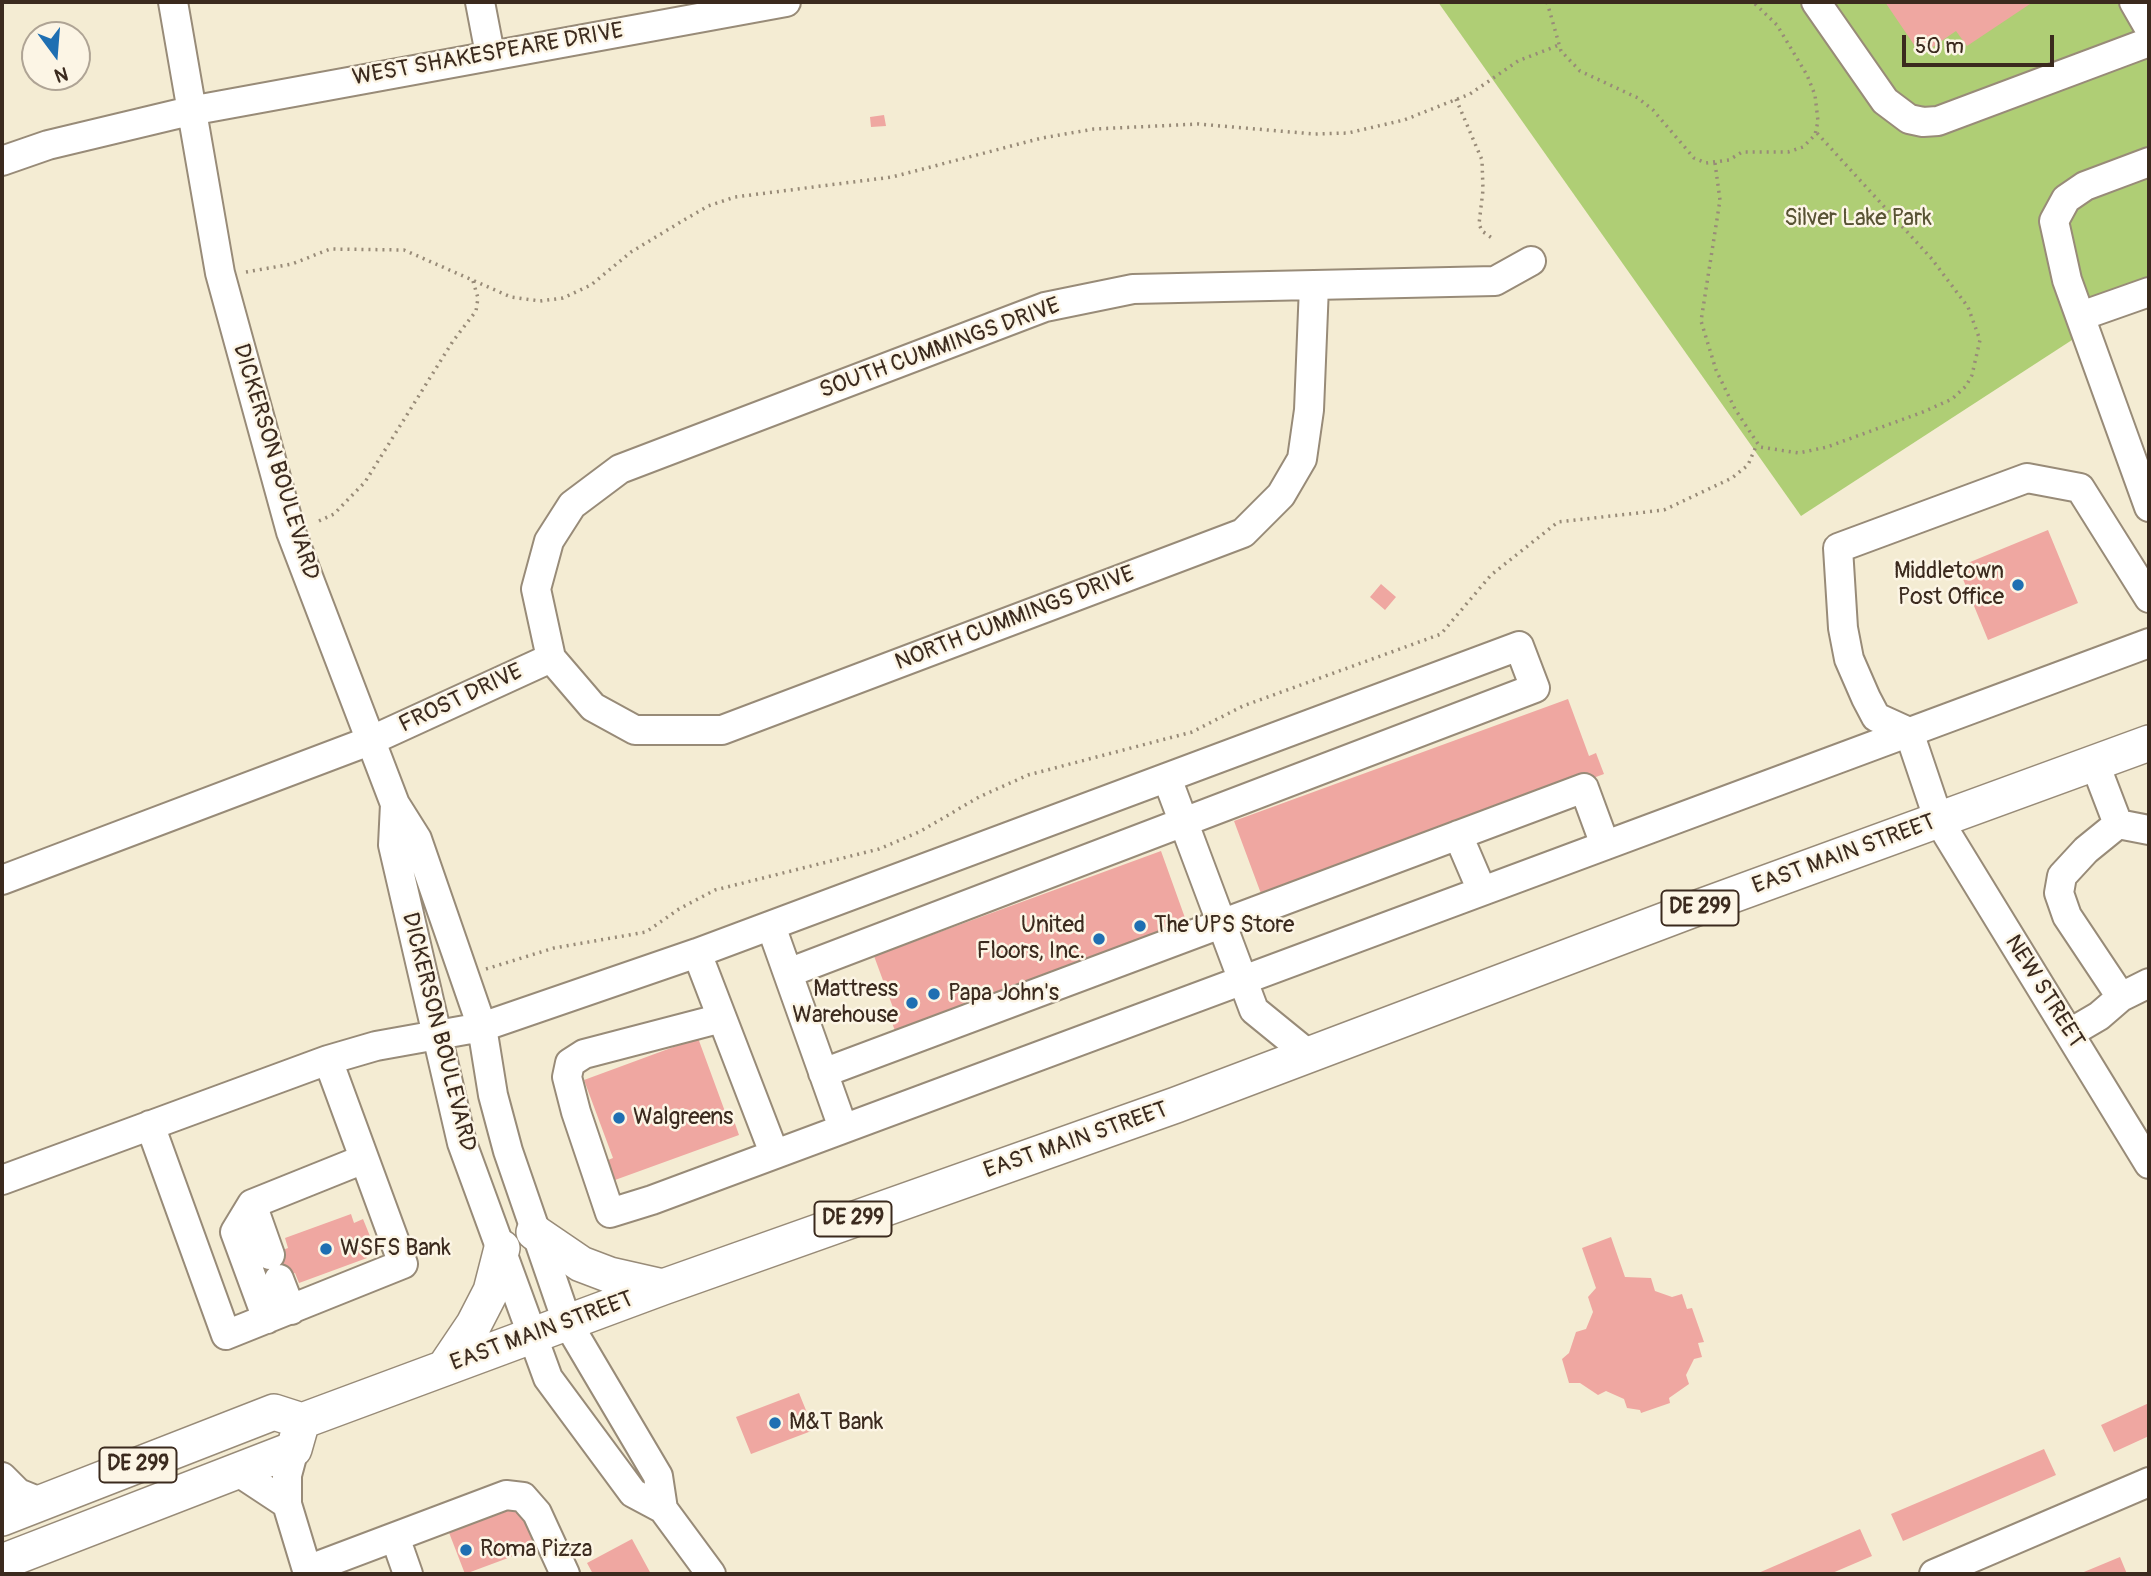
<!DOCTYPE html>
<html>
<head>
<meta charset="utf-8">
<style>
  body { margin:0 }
  #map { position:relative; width:2151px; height:1576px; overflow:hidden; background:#f4ecd3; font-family:Pangolin,sans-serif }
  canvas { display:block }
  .frame { position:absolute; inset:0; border:4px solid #3b2a1e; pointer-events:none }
  .north { position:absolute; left:21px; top:21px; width:70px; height:70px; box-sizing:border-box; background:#fcf5e5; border:2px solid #afa495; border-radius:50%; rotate:164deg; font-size:19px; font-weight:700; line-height:28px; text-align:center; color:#3b2a1e }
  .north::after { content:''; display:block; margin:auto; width:24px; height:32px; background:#1f6fb2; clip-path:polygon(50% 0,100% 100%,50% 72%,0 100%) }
  .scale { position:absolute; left:1902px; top:35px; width:152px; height:32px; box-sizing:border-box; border:4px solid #3b2a1e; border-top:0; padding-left:9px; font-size:21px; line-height:24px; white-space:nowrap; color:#3b2a1e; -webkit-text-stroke:5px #fcf5e5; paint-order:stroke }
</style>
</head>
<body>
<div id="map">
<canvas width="2151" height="1576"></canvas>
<div class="frame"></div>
<div class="north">N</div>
<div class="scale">50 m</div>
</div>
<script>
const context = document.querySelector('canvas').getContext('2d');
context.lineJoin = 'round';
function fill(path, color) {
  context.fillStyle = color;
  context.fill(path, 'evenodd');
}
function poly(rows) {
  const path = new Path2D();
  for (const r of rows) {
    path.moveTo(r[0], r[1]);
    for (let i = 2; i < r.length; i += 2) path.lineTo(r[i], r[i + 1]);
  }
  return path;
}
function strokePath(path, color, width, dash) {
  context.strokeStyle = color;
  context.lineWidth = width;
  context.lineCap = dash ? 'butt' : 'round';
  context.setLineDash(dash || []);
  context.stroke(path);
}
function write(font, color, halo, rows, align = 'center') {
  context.font = font + ' Pangolin,sans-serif';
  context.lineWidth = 5;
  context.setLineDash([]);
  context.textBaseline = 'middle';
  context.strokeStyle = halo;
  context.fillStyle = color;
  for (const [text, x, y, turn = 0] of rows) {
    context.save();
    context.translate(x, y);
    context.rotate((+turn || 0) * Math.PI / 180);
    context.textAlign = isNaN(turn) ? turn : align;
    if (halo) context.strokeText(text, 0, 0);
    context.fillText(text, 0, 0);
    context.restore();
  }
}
fill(poly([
  [1438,2,2149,2,2149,290,1801,516]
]), '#afce75');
fill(poly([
  [1885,2,2033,2,1967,46,1956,31,1921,55],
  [884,115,886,126,871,127,870,117],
  [2048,530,2078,603,1988,640,1958,567],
  [1381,584,1396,597,1385,610,1370,597],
  [1568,699,1589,756,1596,753,1604,774,1263,899,1234,821],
  [1161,851,1189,929,897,1036,889,1015,895,1013,874,956],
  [698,1038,727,1117,732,1115,739,1135,615,1180,608,1160,613,1158,584,1080],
  [351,1214,354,1223,363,1219,374,1246,364,1250,367,1258,299,1283,295,1273,270,1282,261,1258,288,1248,285,1238],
  [1611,1237,1625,1277,1651,1278,1655,1291,1672,1297,1682,1294,1687,1309,1692,1308,1704,1342,1698,1343,1702,1357,1694,1359,1686,1375,1689,1384,1669,1398,1670,1403,1641,1413,1640,1410,1627,1408,1624,1399,1606,1391,1598,1395,1580,1383,1569,1383,1562,1359,1569,1353,1576,1332,1586,1329,1593,1312,1588,1297,1596,1288,1582,1248],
  [799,1393,814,1430,751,1454,736,1417],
  [2149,1403,2149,1436,2114,1452,2101,1425],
  [2044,1449,2056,1475,1903,1541,1891,1514],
  [518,1503,535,1548,465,1574,448,1530],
  [1860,1529,1872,1556,1830,1574,1756,1574],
  [632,1539,651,1574,593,1574,587,1563],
  [2120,1557,2127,1574,2079,1574]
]), '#efa7a1');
const minor = poly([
  [173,2,220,273,291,532,395,804,417,839,482,1027,493,1095,508,1151,567,1322,658,1476,663,1509],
  [480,2,490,54],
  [1816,2,1885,101,1909,119,1923,122,1938,121,2149,42],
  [2134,2,2149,28],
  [2,161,48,145,190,111,786,2],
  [2149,162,2085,186,2066,199,2054,221,2067,280,2149,507],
  [1314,286,1309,410,1302,459,1281,495,1243,533,722,730,635,730,593,707,551,658,536,589,549,541,572,505,620,469,1045,307,1133,289,1495,281,1531,261],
  [2081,316,2149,292],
  [2149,598,2080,488,2027,478,1838,548,1843,628,1849,659,1866,698,1876,717,1909,732,1939,821,2149,1164],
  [2095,764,2118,824],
  [1167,778,1254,1010,1308,1054],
  [395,804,393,845,462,1143,548,1378,633,1493,663,1509,711,1574],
  [1458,835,1482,891],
  [2,880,372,740,551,658],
  [771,926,843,1128],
  [697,953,774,1153],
  [2121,997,2067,916,2059,893,2062,876,2086,850,2118,824,2149,830],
  [722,1018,584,1054,570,1063,567,1077,576,1112,610,1213,652,1200,2149,643],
  [2070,1033,2099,1016,2121,997,2149,983],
  [823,1073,1584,788,1605,845],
  [150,1125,226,1335,403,1264,328,1060],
  [2,1180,328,1060,376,1046,482,1027,697,953,1519,646,1535,688,788,973],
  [252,1204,270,1255],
  [279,1279,291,1310],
  [267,1319,235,1232,252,1204,364,1159],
  [294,1449,287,1475,287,1504,307,1570],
  [237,1471,287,1504],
  [2,1477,18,1493,40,1502],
  [395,1537,408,1574],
  [309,1574,307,1570,506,1495,523,1497,537,1513,565,1574],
  [1934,1574,2149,1482]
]);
const major = poly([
  [534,1232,581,1264,610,1275,663,1287],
  [445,1367,474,1324,491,1291,502,1248],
  [2,1518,274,1412,302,1421,663,1287,1176,1105,1689,911,2149,743],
  [2,1562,294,1449,302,1421]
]);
strokePath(minor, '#988b78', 32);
strokePath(major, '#988b78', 38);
strokePath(poly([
  [1547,2,1561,51,1580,71,1638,98,1653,110,1694,158,1706,163,1729,160,1742,152,1788,152,1803,147,1815,135,1818,121,1815,95,1807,75,1777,25,1753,2],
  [1456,99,1482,160,1483,190,1479,224,1482,231,1492,238],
  [1715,163,1720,200,1701,321,1716,370,1735,409,1760,447,1799,453,1827,447,1923,412,1952,399,1966,386,1972,375,1980,340,1968,307,1931,258,1816,132],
  [246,272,292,264,330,249,404,250,511,297,540,301,563,298,591,285,631,252,684,220,708,206,735,197,892,177,1042,138,1094,129,1198,124,1314,134,1348,133,1404,120,1470,94,1518,61,1559,45],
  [319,521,334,514,365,482,453,341,476,311,478,298,473,281],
  [486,969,554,948,646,932,679,909,715,890,879,849,921,831,979,797,1028,775,1192,732,1243,706,1441,634,1491,575,1558,522,1664,510,1732,478,1748,465,1757,444]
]), '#988b78', 3.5, [2, 5]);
strokePath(minor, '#fff', 28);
strokePath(major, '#fff', 35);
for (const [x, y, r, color] of [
  [2018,585,7,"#1f6fb2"],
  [1140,926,7,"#1f6fb2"],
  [1099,939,7,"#1f6fb2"],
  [934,994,7,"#1f6fb2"],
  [912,1003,7,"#1f6fb2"],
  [619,1118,7,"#1f6fb2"],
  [326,1249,7,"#1f6fb2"],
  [775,1423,7,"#1f6fb2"],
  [466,1550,7,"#1f6fb2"]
]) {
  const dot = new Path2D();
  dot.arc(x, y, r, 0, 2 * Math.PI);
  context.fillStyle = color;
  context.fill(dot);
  strokePath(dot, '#fcf5e5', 2.5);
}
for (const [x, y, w] of [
  [1700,908,77],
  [853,1219,77],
  [138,1465,77]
]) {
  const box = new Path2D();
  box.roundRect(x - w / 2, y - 17.5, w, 35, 5);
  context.fillStyle = '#fcf5e5';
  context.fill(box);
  strokePath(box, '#3b2a1e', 2);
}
write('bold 21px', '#3b2a1e', null, [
  ["DE 299",1700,908],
  ["DE 299",853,1219],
  ["DE 299",138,1465]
]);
write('23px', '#3b2a1e', '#fcf5e5', [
  ["WEST SHAKESPEARE DRIVE",488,55,-10],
  ["SOUTH CUMMINGS DRIVE",940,349,-20],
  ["DICKERSON BOULEVARD",275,462,73],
  ["NORTH CUMMINGS DRIVE",1015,619,-21],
  ["FROST DRIVE",461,699,-25],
  ["EAST MAIN STREET",1844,855,-20],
  ["NEW STREET",2044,992,58],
  ["DICKERSON BOULEVARD",438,1032,76],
  ["EAST MAIN STREET",1076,1141,-19],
  ["EAST MAIN STREET",542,1332,-20]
]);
write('23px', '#585334', '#fcf5e5', [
  ["Silver Lake Park",1858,219]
]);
write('23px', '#3b2a1e', '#fcf5e5', [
  ["Middletown",2004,572,"right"],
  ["Post Office",2004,598,"right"],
  ["United",1085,926,"right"],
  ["Floors, Inc.",1085,952,"right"],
  ["The UPS Store",1154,926],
  ["Mattress",898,990,"right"],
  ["Warehouse",898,1016,"right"],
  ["Papa John's",948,994],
  ["Walgreens",633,1118],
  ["WSFS Bank",340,1249],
  ["M&T Bank",789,1423],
  ["Roma Pizza",480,1550]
], 'left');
</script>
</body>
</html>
